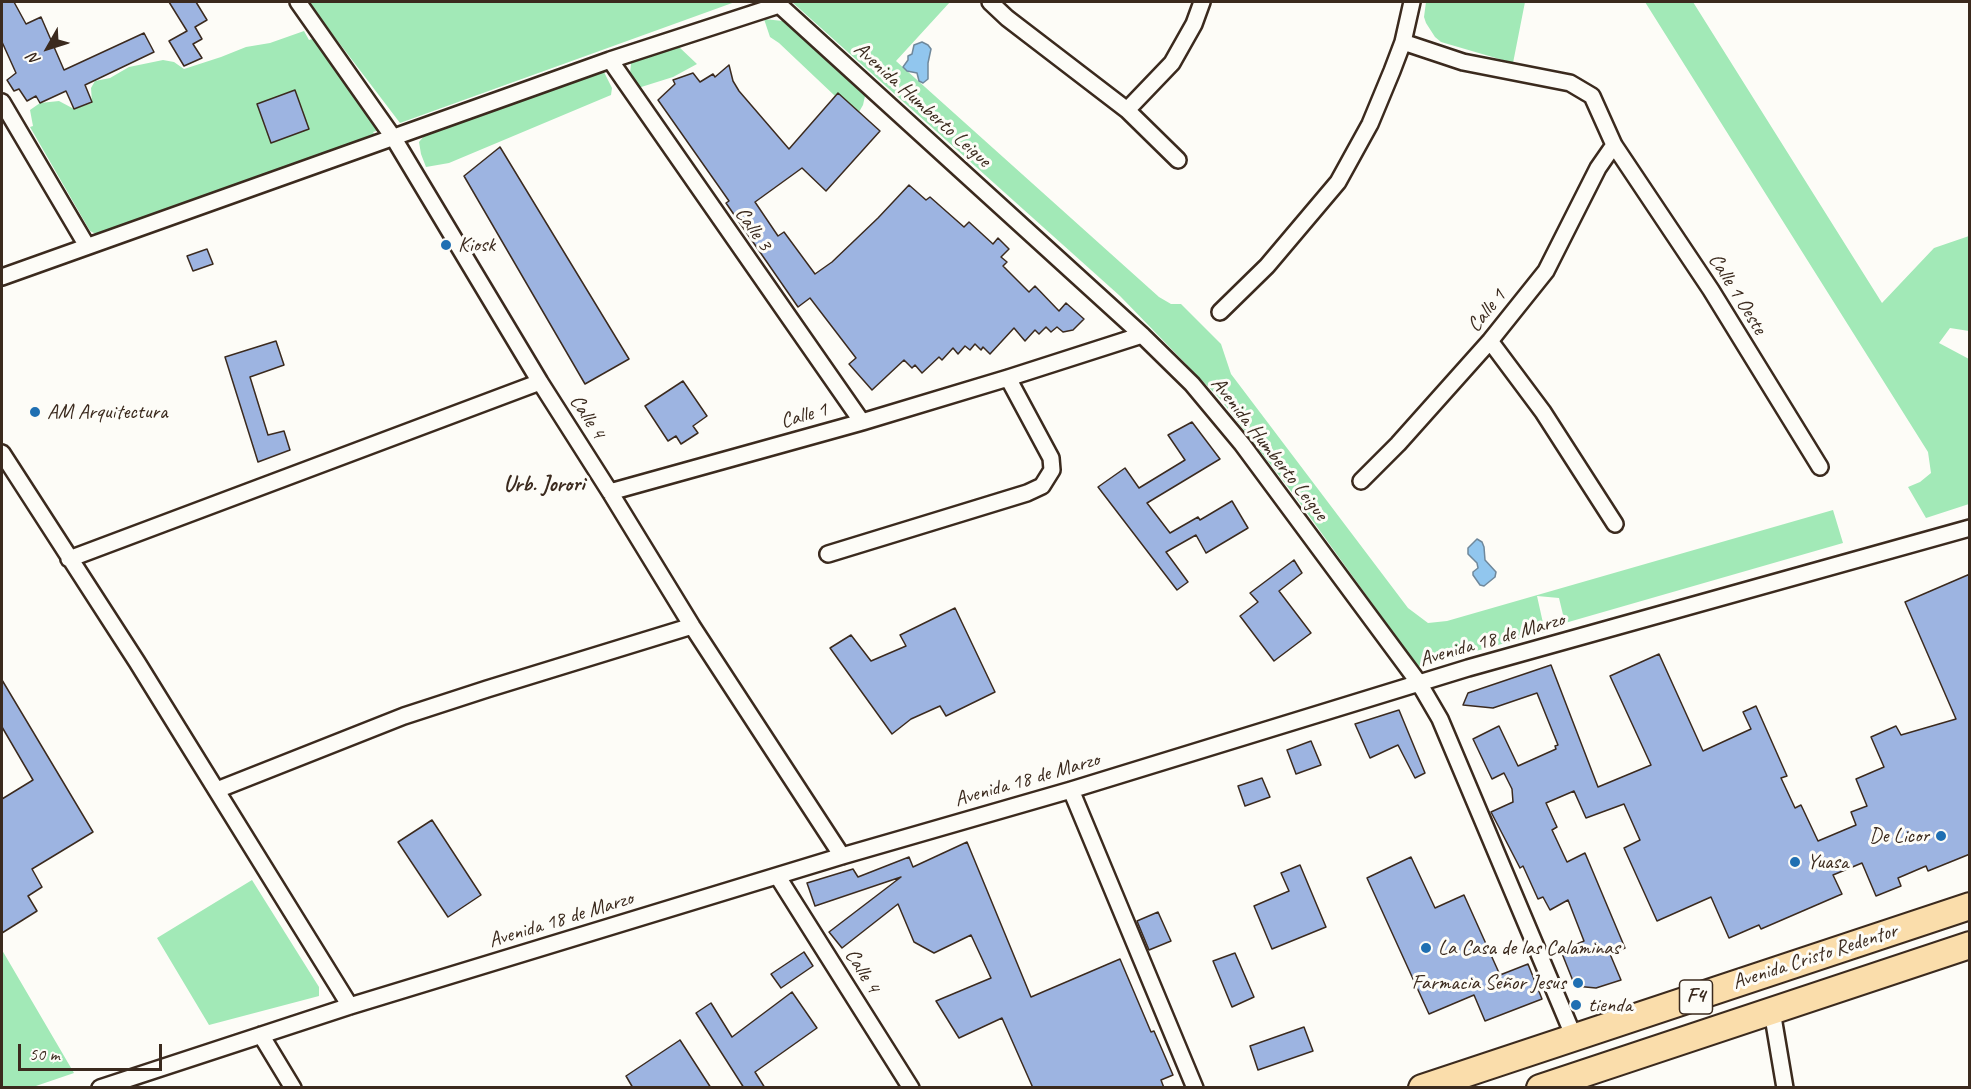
<!DOCTYPE html>
<html>
<head>
<meta charset="utf-8">
<style>
  body { margin:0 }
  #map { position:relative; width:1971px; height:1089px; overflow:hidden; background:#fdfcf7; font-family:Caveat,sans-serif }
  canvas { display:block }
  .frame { position:absolute; inset:0; border:3px solid #3b2a1e; pointer-events:none }
  .north { position:absolute; left:18px; top:18px; width:60px; height:60px; -webkit-text-stroke:4px #fdfcf7; paint-order:stroke; rotate:231deg; font-size:16px; font-weight:700; line-height:24px; text-align:center; color:#3b2a1e }
  .north::after { content:''; display:block; margin:auto; width:21px; height:27px; background:#3b2a1e; clip-path:polygon(50% 0,100% 100%,50% 72%,0 100%) }
  .scale { position:absolute; left:18px; top:1044px; width:144px; height:27px; box-sizing:border-box; border:3px solid #3b2a1e; border-top:0; padding-left:8px; font-size:18px; line-height:21px; white-space:nowrap; color:#3b2a1e; -webkit-text-stroke:4px #fdfcf7; paint-order:stroke }
</style>
</head>
<body>
<div id="map">
<canvas width="1971" height="1089"></canvas>
<div class="frame"></div>
<div class="north">N</div>
<div class="scale">50 m</div>
</div>
<script>
const context = document.querySelector('canvas').getContext('2d');
context.lineJoin = 'round';
function fill(path, color) {
  context.fillStyle = color;
  context.fill(path, 'evenodd');
}
function poly(rows) {
  const path = new Path2D();
  for (const r of rows) {
    path.moveTo(r[0], r[1]);
    for (let i = 2; i < r.length; i += 2) path.lineTo(r[i], r[i + 1]);
  }
  return path;
}
function strokePath(path, color, width, dash) {
  context.strokeStyle = color;
  context.lineWidth = width;
  context.lineCap = dash ? 'butt' : 'round';
  context.setLineDash(dash || []);
  context.stroke(path);
}
function write(font, color, halo, rows, align = 'center') {
  context.font = font + ' Caveat,sans-serif';
  context.lineWidth = 6;
  context.setLineDash([]);
  context.textBaseline = 'middle';
  context.strokeStyle = halo;
  context.fillStyle = color;
  for (const [text, x, y, turn = 0] of rows) {
    context.save();
    context.translate(x, y);
    context.rotate((+turn || 0) * Math.PI / 180);
    context.textAlign = isNaN(turn) ? turn : align;
    if (halo) context.strokeText(text, 0, 0);
    context.fillText(text, 0, 0);
    context.restore();
  }
}
fill(poly([
  [308,2,735,2,400,123],
  [792,2,950,2,896,61,1159,297,1171,304,1181,304,1221,344,1231,374,1408,608,1428,623,1447,621,1833,510,1843,543,1565,623,1559,598,1537,596,1545,632,1418,667,1297,499,1221,400,1120,296],
  [1426,2,1525,2,1513,63,1441,42,1435,37,1426,23,1424,17],
  [1645,2,1693,2,1882,303,1934,248,1969,236,1969,331,1950,328,1939,343,1969,359,1969,504,1926,518,1908,487,1920,482,1931,473,1928,452],
  [764,19,783,21,865,96,863,105,859,112,838,93,835,96,779,43,770,37],
  [304,31,309,40,318,37,380,130,373,132,380,143,104,238,90,231,30,127,33,126,30,110,40,103,59,101,74,109,92,103,91,88,95,81,110,78,129,67,163,60,174,62,184,69,221,57,246,47,270,43],
  [678,46,697,64,673,77,638,88,630,74,631,63],
  [604,72,612,88,611,95,449,163,426,167,421,154,419,142,424,136,593,73],
  [252,880,319,987,319,996,209,1025,157,938],
  [2,950,74,1073,33,1087,2,1087]
]), '#a2e9b7');
const water = poly([
  [922,42,928,45,931,49,928,63,928,79,923,83,919,81,917,73,907,71,903,67,908,60,908,56,912,54,914,45,922,42],
  [1477,539,1482,542,1484,547,1485,560,1496,572,1495,577,1484,586,1480,585,1473,575,1473,572,1478,568,1477,563,1468,554,1468,548,1477,539]
]);
fill(water, '#91c6ee');
strokePath(water, '#6f889b', 1.5);
const building = poly([
  [2,2,14,2,26,24,41,17,64,70,144,33,154,52,85,85,92,102,74,109,66,91,40,103,36,96,27,101,19,89,14,91,7,80,16,73,2,42,2,2],
  [169,2,196,2,207,20,195,27,202,39,193,44,202,58,184,66,169,41,187,31,169,2],
  [729,65,733,81,739,91,789,149,838,93,880,131,826,191,802,168,755,202,778,236,784,232,815,274,832,262,878,218,909,185,926,200,930,197,964,227,969,222,993,244,998,238,1009,249,1001,257,1007,262,1003,266,1029,292,1035,286,1059,311,1066,303,1084,319,1073,330,1063,332,1057,327,1051,332,1046,327,1039,334,1035,330,1025,341,1014,328,990,354,983,347,981,350,975,344,970,350,965,346,958,354,953,348,942,360,939,357,922,373,915,365,912,368,904,360,872,390,849,364,856,358,810,298,798,307,726,203,729,201,658,100,675,84,673,80,693,73,700,82,713,74,715,77,729,65],
  [295,90,309,129,271,143,257,104,295,90],
  [500,147,629,359,585,384,464,176,500,147],
  [207,249,213,264,193,271,187,256,207,249],
  [276,341,284,365,250,377,268,435,284,431,290,450,258,462,225,357,276,341],
  [683,381,707,416,693,426,698,433,681,444,676,436,668,441,645,406,683,381],
  [1192,422,1220,459,1147,503,1170,533,1198,517,1200,520,1232,501,1248,528,1206,553,1196,535,1166,552,1188,582,1177,590,1098,487,1125,468,1139,488,1185,460,1168,435,1192,422],
  [1294,560,1302,573,1279,591,1311,633,1274,661,1240,616,1258,602,1250,593,1294,560],
  [1970,574,1970,854,1928,871,1926,866,1898,878,1901,886,1876,896,1862,863,1833,875,1842,894,1761,929,1759,925,1729,938,1711,897,1657,921,1624,848,1640,840,1624,804,1586,818,1574,791,1546,803,1557,827,1552,830,1567,862,1585,853,1625,948,1610,954,1621,980,1596,988,1575,986,1561,951,1584,941,1568,900,1550,910,1543,897,1538,899,1523,866,1520,868,1491,812,1513,802,1512,789,1504,773,1492,779,1473,739,1499,726,1518,766,1556,749,1555,746,1558,745,1537,693,1493,708,1463,705,1468,693,1551,665,1598,787,1651,765,1610,676,1659,654,1703,751,1751,729,1743,712,1756,706,1787,776,1781,778,1795,808,1801,805,1818,841,1856,825,1851,812,1867,806,1856,779,1884,767,1871,737,1896,726,1901,735,1956,719,1905,602,1970,574],
  [955,608,995,692,946,716,940,706,911,719,892,734,830,648,851,635,871,661,906,646,900,635,955,608],
  [2,680,93,832,32,869,42,887,28,896,37,911,2,933,2,799,33,780,2,727,2,680],
  [1399,710,1425,773,1415,778,1398,745,1370,758,1355,724,1399,710],
  [1311,741,1321,765,1296,774,1287,750,1311,741],
  [1262,778,1270,797,1245,806,1238,786,1262,778],
  [432,820,481,895,448,917,398,842,432,820],
  [967,842,1031,997,1120,959,1151,1032,1154,1031,1173,1075,1161,1080,1164,1088,1033,1088,1002,1018,959,1038,936,1001,991,978,971,935,934,953,914,942,898,904,842,948,829,932,901,877,815,906,807,883,853,869,858,877,909,857,913,867,967,842],
  [1411,857,1435,908,1464,895,1500,975,1528,964,1542,999,1485,1021,1474,995,1429,1014,1367,878,1411,857],
  [1300,865,1326,927,1272,949,1254,906,1289,891,1281,873,1300,865],
  [1158,912,1171,941,1149,950,1137,921,1158,912],
  [804,952,813,966,781,988,771,974,804,952],
  [1235,953,1254,997,1232,1007,1213,961,1235,953],
  [792,992,817,1028,755,1072,765,1088,744,1088,696,1013,711,1003,732,1037,792,992],
  [1304,1027,1313,1051,1258,1070,1250,1046,1304,1027],
  [680,1040,711,1088,633,1088,626,1076,680,1040]
]);
fill(building, '#9db4e1');
strokePath(building, '#3b2a1e', 1.5);
const minor = poly([
  [298,2,393,137,540,382,610,492,692,626,842,856],
  [776,2,1142,335,1192,384,1242,444,1419,683,1440,719,1574,1037],
  [990,2,1007,18,1127,110,1178,160],
  [1403,42,1463,62,1570,83,1592,96,1614,145,1711,290,1820,467],
  [610,60,862,422],
  [2,102,87,246],
  [1127,110,1172,63,1194,24,1202,2],
  [2,277,610,60,779,5],
  [1220,312,1267,266,1338,182,1370,124,1392,71,1403,42,1412,2],
  [1490,341,1543,412,1615,524],
  [2,453,137,662,350,1006],
  [1361,481,1398,444,1490,341,1546,271,1598,168,1614,145],
  [610,492,862,422,1008,378,1142,335],
  [828,554,1027,493,1042,486,1052,470,1051,458,1008,378],
  [69,559,540,382],
  [217,790,404,716,487,689,692,626],
  [1071,790,1195,1088],
  [778,877,911,1088],
  [1772,1011,1785,1088],
  [261,1035,293,1088],
  [100,1088,350,1006,842,856,1071,790,1468,668,1970,528]
]);
const trunk = poly([
  [1422,1088,1970,906],
  [1540,1088,1970,945]
]);
strokePath(minor, '#3b2a1e', 20);
strokePath(trunk, '#3b2a1e', 30);
strokePath(minor, '#fdfcf7', 15);
strokePath(trunk, '#faddab', 26);
for (const [x, y, r, color] of [
  [446,245,6,"#1f6fb2"],
  [35,412,6,"#1f6fb2"],
  [1941,836,6,"#1f6fb2"],
  [1795,862,6,"#1f6fb2"],
  [1426,948,6,"#1f6fb2"],
  [1578,983,6,"#1f6fb2"],
  [1576,1005,6,"#1f6fb2"]
]) {
  const dot = new Path2D();
  dot.arc(x, y, r, 0, 2 * Math.PI);
  context.fillStyle = color;
  context.fill(dot);
  strokePath(dot, '#fdfcf7', 2);
}
for (const [x, y, w] of [
  [1696,997,33]
]) {
  const box = new Path2D();
  box.roundRect(x - w / 2, y - 17, w, 34, 4.5);
  context.fillStyle = '#fdfcf7';
  context.fill(box);
  strokePath(box, '#3b2a1e', 1.5);
}
write('bold 20px', '#3b2a1e', null, [
  ["F4",1696,997]
]);
write('21px', '#3b2a1e', '#fdfcf7', [
  ["Avenida Humberto Leigue",922,105,42],
  ["Calle 3",753,229,55],
  ["Calle 1 Oeste",1737,294,58],
  ["Calle 1",1487,311,-51],
  ["Calle 1",804,416,-16],
  ["Calle 4",587,417,57],
  ["Avenida Humberto Leigue",1269,449,52],
  ["Avenida 18 de Marzo",1492,640,-16],
  ["Avenida 18 de Marzo",1027,780,-16],
  ["Avenida 18 de Marzo",561,920,-17],
  ["Avenida Cristo Redentor",1815,957,-18],
  ["Calle 4",862,971,58]
]);
write('21px', '#3b2a1e', '#fdfcf7', [
  ["Kiosk",458,245],
  ["AM Arquitectura",47,412],
  ["De Licor",1929,836,"right"],
  ["Yuasa",1807,862],
  ["La Casa de las Calaminas",1438,948],
  ["Farmacia Señor Jesus",1566,983,"right"],
  ["tienda",1588,1005]
], 'left');
write('bold 22px', '#3b2a1e', '#fdfcf7', [
  ["Urb. Jorori",544,485]
]);
</script>
</body>
</html>
